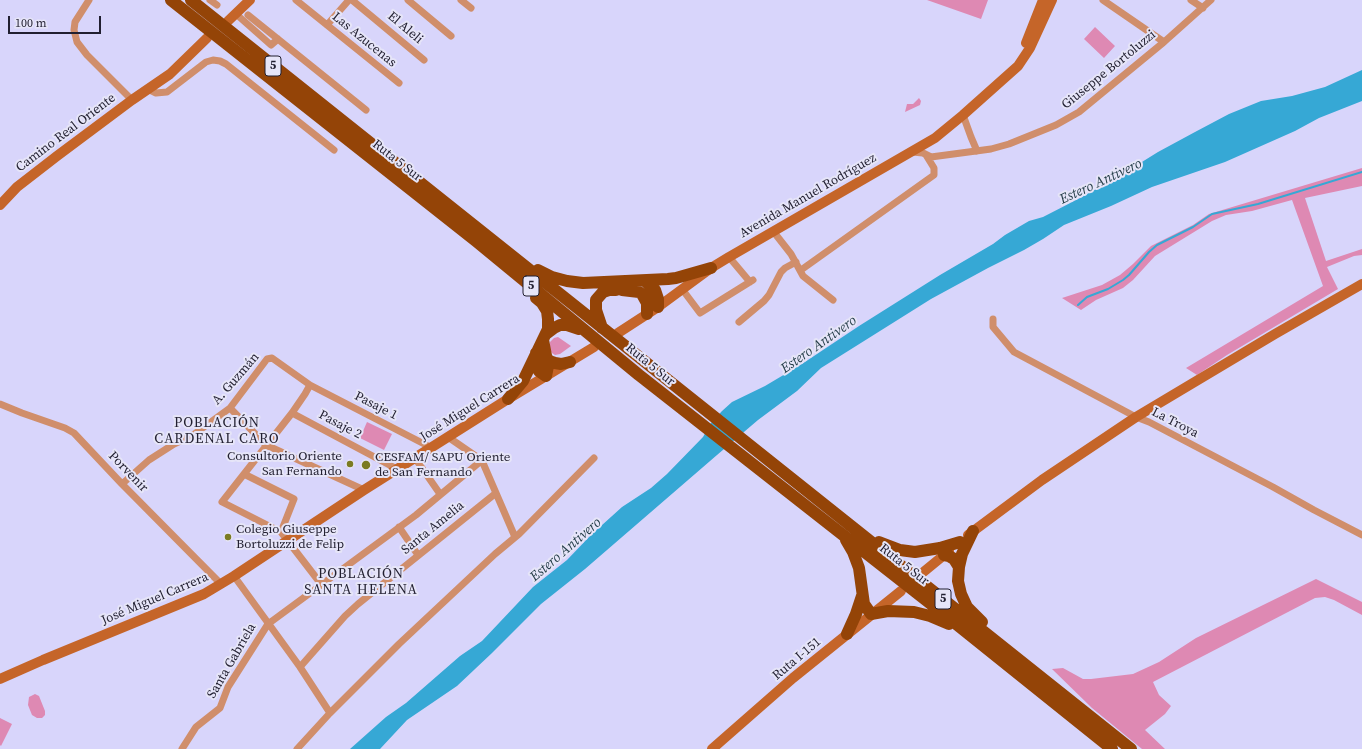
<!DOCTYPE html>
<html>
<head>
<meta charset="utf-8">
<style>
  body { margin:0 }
  #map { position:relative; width:1362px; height:749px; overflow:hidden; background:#d8d5fb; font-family:"Source Serif 4",serif }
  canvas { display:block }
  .scale { position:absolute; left:8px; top:16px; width:93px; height:18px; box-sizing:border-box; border:2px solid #211f30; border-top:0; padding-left:5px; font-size:12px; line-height:14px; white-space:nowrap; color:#211f30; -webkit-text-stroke:3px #e6e5f8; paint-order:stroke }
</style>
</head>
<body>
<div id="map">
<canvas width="1362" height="749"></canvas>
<div class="scale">100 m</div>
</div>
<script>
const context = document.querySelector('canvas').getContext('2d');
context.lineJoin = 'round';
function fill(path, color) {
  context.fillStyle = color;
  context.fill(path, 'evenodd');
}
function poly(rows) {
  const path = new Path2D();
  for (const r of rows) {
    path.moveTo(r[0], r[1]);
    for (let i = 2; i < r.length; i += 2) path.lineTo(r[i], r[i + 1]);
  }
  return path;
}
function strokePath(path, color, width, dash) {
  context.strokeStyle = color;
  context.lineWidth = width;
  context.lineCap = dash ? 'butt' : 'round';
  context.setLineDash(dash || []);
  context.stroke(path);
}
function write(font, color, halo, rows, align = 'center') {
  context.font = font + ' "Source Serif 4",serif';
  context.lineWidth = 4;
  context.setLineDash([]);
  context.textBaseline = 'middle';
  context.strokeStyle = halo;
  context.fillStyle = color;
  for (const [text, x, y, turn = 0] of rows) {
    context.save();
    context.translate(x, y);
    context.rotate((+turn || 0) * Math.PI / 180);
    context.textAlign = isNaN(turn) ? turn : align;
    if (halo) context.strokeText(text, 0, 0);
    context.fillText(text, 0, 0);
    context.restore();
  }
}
fill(poly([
  [927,0,988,0,981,19],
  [1095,27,1115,46,1104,58,1084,39],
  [919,98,921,101,920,105,905,112,907,104,913,104],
  [1362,168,1362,186,1305,198,1326,261,1362,249,1362,255,1354,256,1327,267,1338,289,1227,355,1197,375,1186,368,1323,286,1292,200,1252,211,1226,215,1212,221,1155,256,1133,280,1123,288,1096,300,1081,310,1062,298,1102,285,1120,275,1133,264,1151,246,1193,225,1209,214],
  [558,337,571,346,560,354,555,355,552,353,550,350,550,342,554,338],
  [367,422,392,434,384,450,360,438],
  [1316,579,1362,602,1362,615,1334,600,1325,597,1315,598,1153,682,1159,695,1171,706,1165,714,1145,730,1165,749,1142,749,1092,708,1052,669,1063,668,1083,679,1091,679,1133,674,1159,662,1196,638],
  [35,694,39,696,45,711,45,715,42,718,37,718,32,715,28,705,29,697],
  [0,718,12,724,1,746,0,745]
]), '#de89b3');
fill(poly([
  [1362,70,1362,101,1319,118,1295,131,1225,162,1152,187,1111,206,1064,225,1043,239,1024,250,988,268,931,299,821,368,797,391,758,420,717,455,585,569,541,604,492,653,457,686,407,720,380,749,350,749,386,717,406,703,460,656,482,641,533,587,567,560,591,535,622,507,651,488,667,474,703,437,711,423,722,411,732,402,765,386,802,364,859,326,940,275,993,244,1005,235,1029,221,1043,217,1082,197,1121,175,1158,152,1195,132,1229,114,1261,101,1292,96,1325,87]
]), '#36a8d5');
strokePath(poly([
  [1078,305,1087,297,1108,289,1123,280,1129,275,1149,252,1157,245,1193,227,1212,214,1258,204,1362,172]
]), '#36a8d5', 2);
strokePath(poly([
  [89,0,75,22,74,30,77,42,87,55,132,100],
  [210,0,217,5],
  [296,0,399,83],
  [352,0,424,60],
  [408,0,451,36],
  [461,0,471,8],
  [1103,0,1164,42],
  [1191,0,1203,8],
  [236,14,271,45,278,39],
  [248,15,366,110],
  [327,25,349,0],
  [148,89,156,93,167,92,206,62,213,60,220,61,226,64,334,150],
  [963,115,971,137,977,151],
  [912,152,923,153,931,157,991,149,1009,144,1056,125,1079,112,1164,42,1211,0],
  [773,231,791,254,803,276,833,300],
  [729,257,750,282],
  [801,270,934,175,934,168,926,155],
  [682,289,700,313,753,280],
  [993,319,993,327,1014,352,1136,417,1149,422,1273,487,1314,510,1362,535],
  [739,322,764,301,769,295,781,272,785,268,796,262],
  [310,385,305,394,292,413,222,502,281,532,321,584],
  [0,404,22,413,65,428,74,433,122,484,221,584],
  [230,408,266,445,364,490],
  [292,413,397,469],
  [448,437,477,457,483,463,515,537],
  [415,458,440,494],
  [244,474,294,499,281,532],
  [122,484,149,460,174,444,193,435,230,408,267,359,272,358,310,385,432,448],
  [399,527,418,555],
  [234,576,300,667,330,713],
  [300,667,345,616,358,604,496,493],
  [182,749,196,727,220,708,228,687,268,624,416,515,481,461],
  [297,749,330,713,399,644,495,554,519,534,594,458]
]), '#d08e6b', 7);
strokePath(poly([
  [228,21,250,0],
  [1026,43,1043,0],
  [0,205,17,187,57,156,132,100,170,74,207,38],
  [618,333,658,307,711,268,729,257,935,138,963,115,1018,66,1030,48,1052,0],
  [968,535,1042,480,1136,417,1275,334,1362,284],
  [921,574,949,551],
  [0,679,43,660,204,594,234,576,364,490,508,399,594,347],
  [712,749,793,678,901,591]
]), '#c56529', 10);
strokePath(poly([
  [171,0,476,241,639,375,945,615,1112,749],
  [191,0,1131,749],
  [538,270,552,277,567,281,583,283,668,279,676,278,711,268],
  [645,281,655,290,658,299,658,307],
  [622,290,639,292,650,300,658,307],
  [642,294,647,303,647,314],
  [602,328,596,310,596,300,603,292,609,290,616,290],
  [546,334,554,328,560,325,567,325,579,329],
  [536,353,537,367,539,371,546,376,548,366,543,340],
  [545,355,549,361,555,363,561,364,570,362],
  [508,399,523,381,548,329,548,319,547,311,542,303,536,298],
  [973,531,962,554,959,567,958,581,961,594,967,607,982,622],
  [846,540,853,552,859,568,864,604,871,614,888,611,914,612,930,616,949,624],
  [879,542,900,550,915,552,940,548,960,542],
  [944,555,949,556,954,559,959,567],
  [847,634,856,614,862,596]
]), '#944407', 12);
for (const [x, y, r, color] of [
  [350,464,4,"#7b7b22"],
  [366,465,5,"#7b7b22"],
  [228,537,4,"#7b7b22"]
]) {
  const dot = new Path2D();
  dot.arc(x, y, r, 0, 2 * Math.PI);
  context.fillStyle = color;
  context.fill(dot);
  strokePath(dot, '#e6e5f8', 1.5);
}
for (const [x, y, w] of [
  [273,66,16],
  [531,286,16],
  [943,599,16]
]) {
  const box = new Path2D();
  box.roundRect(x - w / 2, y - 10, w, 20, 3);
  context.fillStyle = '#e6e5f8';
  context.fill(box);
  strokePath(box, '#211f30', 1);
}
write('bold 12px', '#211f30', null, [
  ["5",273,66],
  ["5",531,286],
  ["5",943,599]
]);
write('13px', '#211f30', '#e6e5f8', [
  ["El Aleli",405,28,40],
  ["Las Azucenas",364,40,39],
  ["Giuseppe Bortoluzzi",1109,70,-39],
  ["Camino Real Oriente",66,133,-37],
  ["Ruta 5 Sur",397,161,38],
  ["Avenida Manuel Rodríguez",808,196,-30],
  ["Ruta 5 Sur",650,365,39],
  ["A. Guzmán",236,379,-49],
  ["Pasaje 1",376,406,27],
  ["José Miguel Carrera",470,408,-32],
  ["La Troya",1175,423,27],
  ["Pasaje 2",340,425,28],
  ["Porvenir",128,472,46],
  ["Santa Amelia",433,528,-39],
  ["Ruta 5 Sur",904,565,38],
  ["José Miguel Carrera",155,599,-23],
  ["Ruta I-151",797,659,-40],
  ["Santa Gabriela",232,661,-60]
]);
write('13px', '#211f30', '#e6e5f8', [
  ["Consultorio Oriente",342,457,"right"],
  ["San Fernando",342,472,"right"],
  ["CESFAM/ SAPU Oriente",375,458],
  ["de San Fernando",375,473],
  ["Colegio Giuseppe",236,530],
  ["Bortoluzzi de Felip",236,545]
], 'left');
write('italic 14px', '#263e49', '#e6e5f8', [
  ["Estero Antivero",1101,182,-25],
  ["Estero Antivero",819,345,-35],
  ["Estero Antivero",566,550,-41]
]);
context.letterSpacing = '1px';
write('14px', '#211f30', '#e6e5f8', [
  ["POBLACIÓN",217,423],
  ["CARDENAL CARO",217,439],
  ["POBLACIÓN",361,574],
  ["SANTA HELENA",361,590]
]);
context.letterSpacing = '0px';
</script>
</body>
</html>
